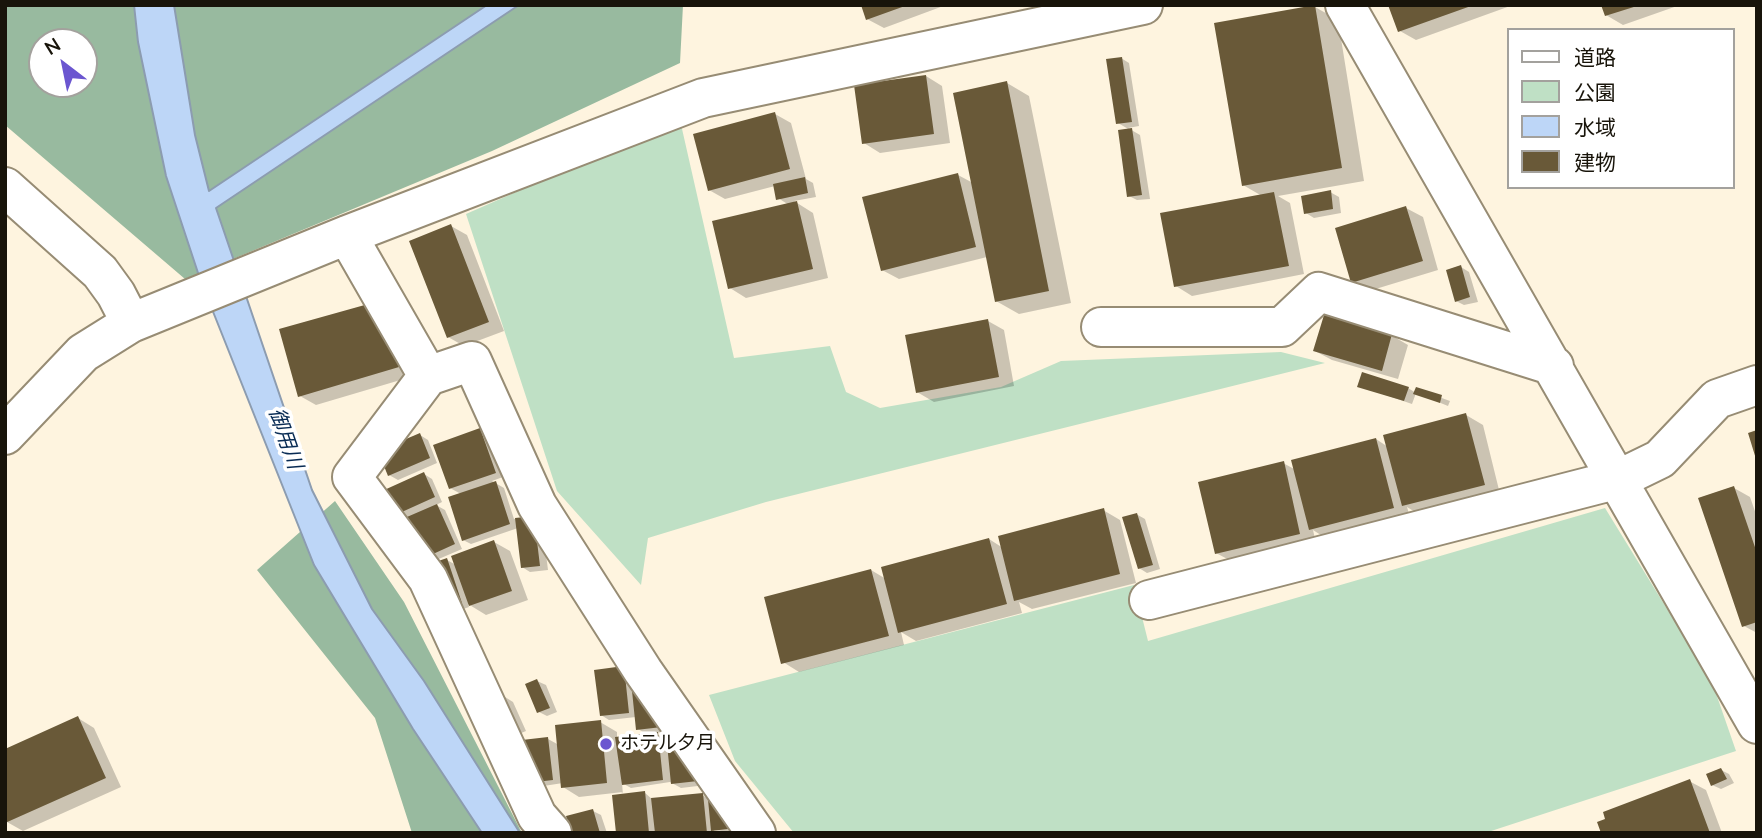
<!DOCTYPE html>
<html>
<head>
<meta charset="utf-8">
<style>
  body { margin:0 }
  #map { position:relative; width:1762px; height:838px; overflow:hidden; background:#fef4df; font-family:"Nunito Sans","Noto Sans JP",sans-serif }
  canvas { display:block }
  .frame { position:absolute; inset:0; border:7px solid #18140a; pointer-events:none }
  .legend { position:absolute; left:1507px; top:28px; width:228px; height:161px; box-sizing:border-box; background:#fff; border:2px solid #a3a19d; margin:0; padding:9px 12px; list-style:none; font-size:21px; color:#18140a }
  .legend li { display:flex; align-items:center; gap:14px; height:35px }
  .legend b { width:35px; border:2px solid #a3a19d }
  .north { position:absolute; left:28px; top:28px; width:70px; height:70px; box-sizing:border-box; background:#fff; border:2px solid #a3a19d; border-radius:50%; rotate:328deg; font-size:19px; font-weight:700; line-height:28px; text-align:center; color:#18140a }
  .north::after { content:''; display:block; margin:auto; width:24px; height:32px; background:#6b56d0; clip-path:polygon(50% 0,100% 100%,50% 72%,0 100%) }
</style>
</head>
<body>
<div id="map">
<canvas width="1762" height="838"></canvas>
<div class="frame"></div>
<ul class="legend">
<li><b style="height:9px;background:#fff"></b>道路</li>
<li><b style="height:19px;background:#bfe0c5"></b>公園</li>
<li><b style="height:19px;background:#bdd6f7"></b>水域</li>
<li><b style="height:19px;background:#695938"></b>建物</li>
</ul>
<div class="north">N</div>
</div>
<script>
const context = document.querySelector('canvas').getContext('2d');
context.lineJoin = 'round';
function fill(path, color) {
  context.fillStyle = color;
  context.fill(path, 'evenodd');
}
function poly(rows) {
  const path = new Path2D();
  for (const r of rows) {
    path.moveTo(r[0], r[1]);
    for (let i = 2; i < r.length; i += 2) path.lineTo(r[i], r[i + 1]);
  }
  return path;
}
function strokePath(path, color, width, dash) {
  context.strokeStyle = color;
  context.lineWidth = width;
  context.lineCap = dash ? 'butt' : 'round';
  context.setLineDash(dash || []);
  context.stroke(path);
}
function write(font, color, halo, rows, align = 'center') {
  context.font = font + ' "Nunito Sans","Noto Sans JP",sans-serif';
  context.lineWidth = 7;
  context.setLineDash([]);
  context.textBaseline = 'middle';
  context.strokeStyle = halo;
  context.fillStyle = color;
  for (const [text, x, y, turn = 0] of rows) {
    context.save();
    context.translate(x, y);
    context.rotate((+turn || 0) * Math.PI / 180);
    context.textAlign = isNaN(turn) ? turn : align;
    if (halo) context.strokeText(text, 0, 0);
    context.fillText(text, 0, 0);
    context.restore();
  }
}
fill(poly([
  [680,120,734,358,830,346,846,392,880,408,1001,387,1061,361,1281,352,1325,363,766,502,648,538,641,585,557,491,466,214],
  [1605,508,1712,682,1736,751,1485,833,794,833,735,761,709,695,1134,585,1148,641]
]), '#bfe0c5');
fill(poly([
  [5,5,683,5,680,63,492,151,185,279,5,125],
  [42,42,84,42,84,84,42,84],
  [335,501,404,602,522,833,412,833,375,718,257,570]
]), '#98ba9f');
const water = poly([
  [134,5,174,5,195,135,209,191,487,5,519,5,216,208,312,490,372,609,424,681,520,833,482,833,413,729,314,565,200,279,166,176,138,42,134,5]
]);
fill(water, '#bdd6f7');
strokePath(water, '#8c9cb0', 2);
fill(poly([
  [863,5,946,5,884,28,867,19],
  [1390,5,1513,5,1416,40,1400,31],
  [1603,5,1680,5,1623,25,1606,15],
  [1315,7,1338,20,1364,181,1278,196,1290,203,1304,274,1192,296,1176,286,1262,196,1243,185],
  [1121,58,1129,63,1139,126,1128,128,1140,135,1150,199,1137,200,1129,196,1130,130,1118,123],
  [926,76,942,86,950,143,880,153,864,143],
  [1007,83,1029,96,1071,303,1019,314,996,301,987,257,899,279,882,270,958,175,973,183],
  [775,114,791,123,806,179,813,183,816,197,794,201,813,213,828,278,746,298,730,288,789,205,778,198,775,186,725,199,709,190],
  [1330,192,1339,197,1341,213,1314,218,1306,213],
  [1406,208,1423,217,1438,270,1369,291,1353,281],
  [451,226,467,235,504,331,464,346,448,337],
  [1461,267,1469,272,1478,302,1464,305,1456,301],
  [379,303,414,376,316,405,300,396],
  [988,321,1004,330,1014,386,934,402,917,392],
  [1391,335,1408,345,1398,379,1332,360,1315,351],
  [1359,386,1408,388,1416,393,1417,389,1450,401,1448,406,1416,393,1412,404],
  [1466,415,1483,425,1500,494,1420,515,1407,507,1410,517,1327,539,1313,530,1316,543,1233,562,1216,553,1283,463,1296,470,1376,439,1388,447],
  [480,430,488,434,503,477,492,481,504,488,514,519,534,517,542,522,548,570,530,572,522,567,518,528,471,544,463,540,461,494,450,488],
  [420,435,428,440,437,463,398,480,389,475],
  [424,474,432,479,442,502,436,505,445,510,462,549,420,567,394,515],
  [1734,488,1750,497,1757,517,1757,633,1744,626],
  [1103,510,1120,520,1136,583,1032,609,1019,602,1022,613,916,641,901,632,904,645,799,672,783,662,871,570,886,579,989,539,1003,548],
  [1136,514,1145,519,1160,569,1147,573,1139,568],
  [494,542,510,551,528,600,486,615,468,604,469,607,452,613,447,560,456,565],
  [624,668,670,731,655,733,666,739,667,745,693,742,706,785,681,788,670,782,631,788,622,783,623,795,644,792,653,800,702,795,709,799,737,833,714,830,714,833,618,833,623,792,579,797,563,787,563,783,537,787,548,739,559,745,600,722,617,732,617,738,648,735,638,729,636,717,609,720,601,715],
  [537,681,546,685,557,712,547,716,539,712],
  [505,697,513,702,526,731,514,736,493,703],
  [78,718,94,728,121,787,23,831,7,822],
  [1721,770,1729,774,1734,783,1721,789,1712,785],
  [1689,781,1706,790,1722,833,1602,833],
  [593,811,601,815,607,833,573,833]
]), '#0003');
fill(poly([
  [861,5,905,5,905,6,866,20],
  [1315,5,1342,168,1242,186,1214,23],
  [1388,5,1471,5,1471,6,1398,32],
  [1601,5,1637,5,1637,6,1605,16],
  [1122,57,1132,122,1116,124,1106,59],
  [926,75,934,134,862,144,854,85],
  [1007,81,1049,291,995,302,953,93],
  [775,112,790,169,708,191,693,134],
  [1132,128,1142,195,1127,197,1118,130],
  [958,173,976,247,881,271,862,197],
  [805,177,808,193,776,200,773,184],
  [1331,190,1333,209,1304,214,1301,196],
  [1274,192,1289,266,1174,287,1160,213],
  [797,201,813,269,728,289,712,221],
  [1406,206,1423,261,1351,283,1335,228],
  [451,224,489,322,447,338,409,241],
  [1461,265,1470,297,1455,302,1446,270],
  [379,301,399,367,298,397,279,329],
  [1324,315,1392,334,1382,371,1313,351],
  [988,319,999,377,916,393,905,335],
  [1362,372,1409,387,1404,401,1357,387],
  [1416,387,1442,395,1440,403,1413,394],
  [1466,413,1485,485,1402,506,1383,435],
  [480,428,496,473,449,489,433,445],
  [1757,430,1757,459,1756,459,1748,433],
  [420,433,430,458,388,476,378,451],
  [1376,438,1394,508,1309,530,1291,460],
  [1284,461,1300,534,1215,554,1198,482],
  [424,472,435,497,393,516,382,491],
  [496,481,510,524,462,541,448,497],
  [1734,486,1757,553,1757,622,1742,627,1698,498],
  [437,504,455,544,411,564,393,523],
  [1104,508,1120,574,1014,601,998,536],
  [1137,513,1153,565,1138,569,1122,517],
  [534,516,540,566,521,568,515,518],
  [989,538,1007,604,898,633,881,567],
  [494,540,512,591,469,606,451,556],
  [447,558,462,603,442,609,427,565],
  [871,569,889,636,781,664,764,597],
  [624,666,629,713,600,716,594,670],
  [537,679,550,708,537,713,525,684],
  [631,681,662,727,636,730],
  [78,716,106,778,5,823,5,749],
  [601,720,607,783,561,788,555,725],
  [658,732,663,780,622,785,615,737],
  [548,737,553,780,527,783,522,740],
  [694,741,698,781,671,784,667,744],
  [1721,768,1727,779,1711,786,1706,774],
  [1690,779,1710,833,1601,833,1597,822,1605,819,1603,812],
  [707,789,736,828,711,831],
  [645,791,649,833,616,833,612,795],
  [703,793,707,833,655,833,651,798],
  [593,809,600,833,571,833,566,816]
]), '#695938');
const minor = poly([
  [1345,5,1757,724],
  [5,187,100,272,116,294,131,323],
  [347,235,428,376],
  [1101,327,1282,327,1319,292,1554,366],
  [5,435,83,353,131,323,347,235,703,98,1143,5],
  [1149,600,1619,479,1660,459,1717,399,1757,385],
  [552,833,537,816,428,579,352,477,428,376,472,361,537,505,643,671,756,833]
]);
strokePath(minor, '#978c74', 42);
strokePath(minor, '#fff', 38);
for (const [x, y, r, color] of [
  [606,744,7,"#6b56d0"]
]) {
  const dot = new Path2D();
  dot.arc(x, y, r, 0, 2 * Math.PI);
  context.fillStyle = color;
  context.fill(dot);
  strokePath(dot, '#fff', 2.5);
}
write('19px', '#18140a', '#fff', [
  ["ホテル夕月",620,744]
], 'left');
write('italic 21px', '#082b54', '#fff', [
  ["御用川",284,439,71]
]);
</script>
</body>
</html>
